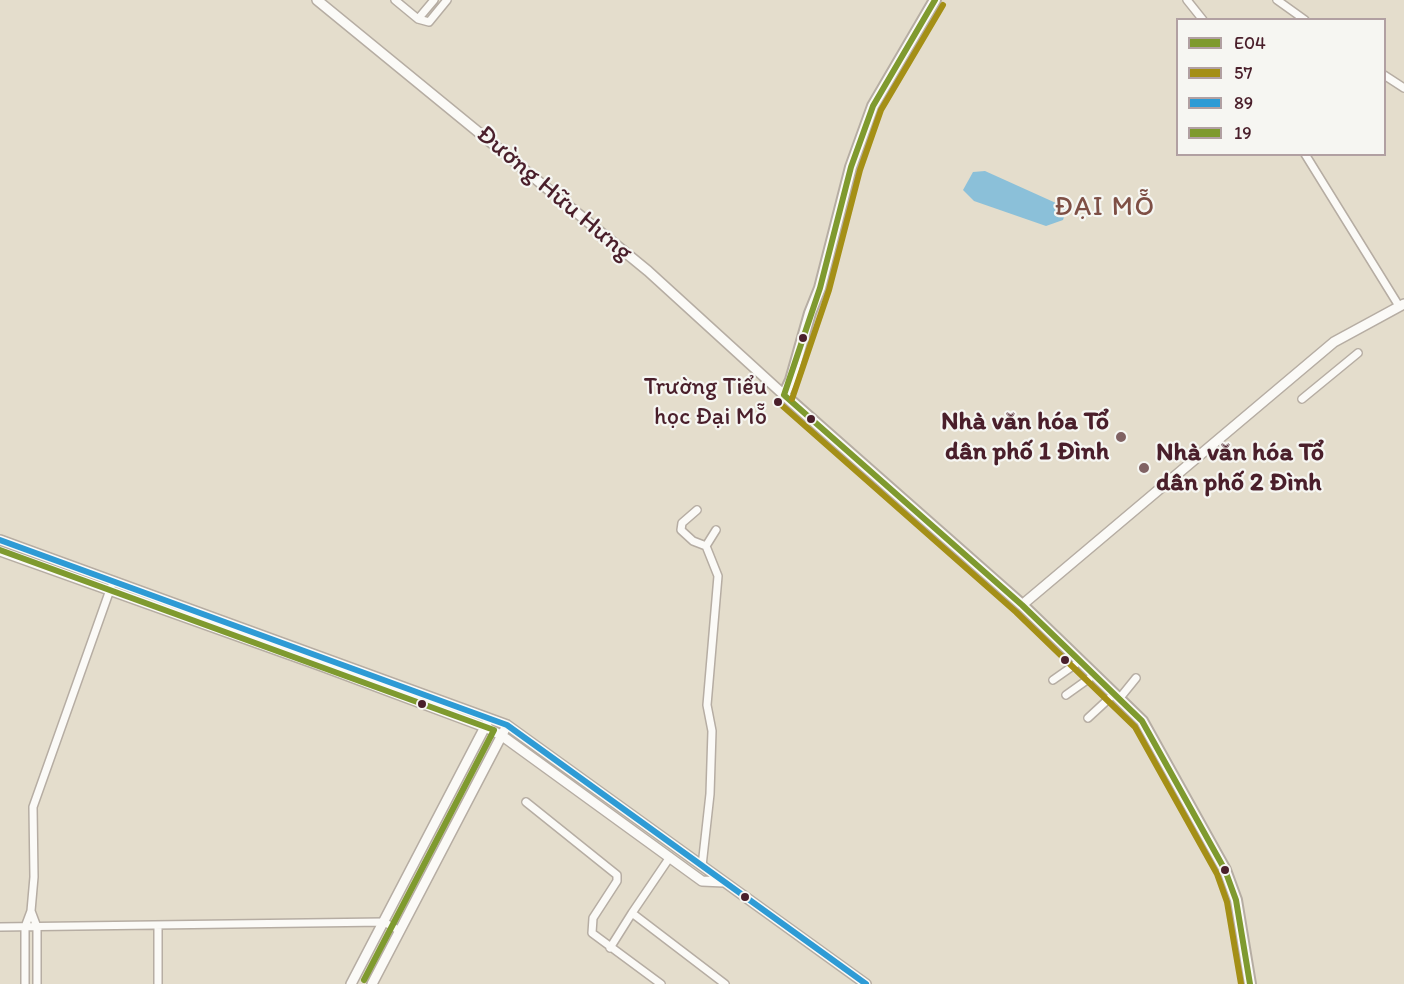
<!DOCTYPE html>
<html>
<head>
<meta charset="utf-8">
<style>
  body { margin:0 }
  #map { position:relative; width:1404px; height:984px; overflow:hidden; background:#e4ddcc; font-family:Itim,sans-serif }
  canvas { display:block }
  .legend { position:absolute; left:1176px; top:18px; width:210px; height:138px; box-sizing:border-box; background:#f6f6f2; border:2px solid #b1a0a2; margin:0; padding:8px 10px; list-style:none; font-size:18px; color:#4a1f2b }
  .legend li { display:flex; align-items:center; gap:12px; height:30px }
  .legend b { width:30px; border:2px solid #b1a0a2 }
</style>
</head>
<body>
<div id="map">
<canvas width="1404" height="984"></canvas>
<ul class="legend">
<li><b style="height:8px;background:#7f9a2f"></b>E04</li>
<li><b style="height:8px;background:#a48f16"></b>57</li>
<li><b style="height:8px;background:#2e9bd5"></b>89</li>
<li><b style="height:8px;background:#7f9a2f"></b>19</li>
</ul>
</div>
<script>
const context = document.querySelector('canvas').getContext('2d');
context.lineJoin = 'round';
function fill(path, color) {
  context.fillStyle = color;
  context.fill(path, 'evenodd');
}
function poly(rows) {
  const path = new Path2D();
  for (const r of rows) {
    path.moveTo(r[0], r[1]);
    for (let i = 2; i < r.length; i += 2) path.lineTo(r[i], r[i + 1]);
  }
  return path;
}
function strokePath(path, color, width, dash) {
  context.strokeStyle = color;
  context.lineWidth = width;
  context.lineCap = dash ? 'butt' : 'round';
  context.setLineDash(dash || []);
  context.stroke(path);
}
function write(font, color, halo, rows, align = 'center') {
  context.font = font + ' Itim,sans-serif';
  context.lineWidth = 4.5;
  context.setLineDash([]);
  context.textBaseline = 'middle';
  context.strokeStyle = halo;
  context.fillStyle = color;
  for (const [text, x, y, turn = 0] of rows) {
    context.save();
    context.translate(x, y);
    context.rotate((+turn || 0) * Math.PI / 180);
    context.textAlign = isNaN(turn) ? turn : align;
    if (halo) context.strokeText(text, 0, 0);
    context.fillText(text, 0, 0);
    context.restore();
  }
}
fill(poly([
  [985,171,1067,208,1063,220,1046,226,974,201,963,190,973,172]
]), '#8bc0d9');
const street = poly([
  [395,0,418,19,429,22,447,0],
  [1187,0,1203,20],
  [1277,0,1305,20],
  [418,19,434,0],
  [1384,75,1404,88],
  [1305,154,1399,306],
  [1302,399,1358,353],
  [697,510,682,523,681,530,693,541,706,546],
  [1053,680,1080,661],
  [1066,695,1094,675],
  [1119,699,1136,678],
  [1088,718,1114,694],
  [526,802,617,875,617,881,593,918,592,933,661,984],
  [702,866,710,794,712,731,707,705,718,576,706,546,716,530],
  [31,911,37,927,37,984],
  [632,913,670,857],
  [158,926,158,984],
  [0,927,384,922,400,931],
  [610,948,632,913,725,984],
  [25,984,25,927,31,911,34,877,33,807,111,587]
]);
const secondary = poly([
  [317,0,648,271,784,395],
  [0,540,507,725,866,984],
  [0,551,319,665,485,727,501,735,702,881,724,882],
  [1022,605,1334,342,1404,304],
  [351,984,487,723],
  [372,984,504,731]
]);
const primary = poly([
  [935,0,873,106,851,167,820,288,810,313,791,380,784,395,1022,605,1142,721,1225,870,1236,900,1250,984]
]);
strokePath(street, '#b6ada3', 10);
strokePath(secondary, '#b6ada3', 12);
strokePath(primary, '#b6ada3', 14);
strokePath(street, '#fbfaf7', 7);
strokePath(secondary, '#fbfaf7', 9);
strokePath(primary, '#fbfaf7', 10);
strokePath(poly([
  [784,395,1022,605,1142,721,1225,870,1236,900,1250,984],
  [784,395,820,288,851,167,873,106,935,0]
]), '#7f9a2f', 6);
strokePath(poly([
  [792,399,829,290,860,170,881,110,943,5],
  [778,402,1016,612,1135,727,1217,874,1227,902,1241,984]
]), '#a48f16', 6);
strokePath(poly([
  [0,540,507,725,866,984]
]), '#2e9bd5', 6);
strokePath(poly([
  [0,550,494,730,364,980]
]), '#7f9a2f', 6);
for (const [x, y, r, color] of [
  [803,338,5,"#4a1f2b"],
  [778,402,5,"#4a1f2b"],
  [811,419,5,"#4a1f2b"],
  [1121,437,6,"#806263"],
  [1144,468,6,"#806263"],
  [1065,660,5,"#4a1f2b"],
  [422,704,5,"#4a1f2b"],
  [1225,870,5,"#4a1f2b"],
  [745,897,5,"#4a1f2b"]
]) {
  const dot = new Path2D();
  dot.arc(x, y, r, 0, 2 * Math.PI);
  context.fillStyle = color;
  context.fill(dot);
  strokePath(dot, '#f6f6f2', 2);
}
write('24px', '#4a1f2b', '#f6f6f2', [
  ["Trường Tiểu",767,388],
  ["học Đại Mỗ",767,418]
], 'right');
write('26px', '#4a1f2b', '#f6f6f2', [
  ["Đường Hữu Hưng",554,194,40]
]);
write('bold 26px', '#4a1f2b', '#f6f6f2', [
  ["Nhà văn hóa Tổ",1109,422],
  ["dân phố 1 Đình",1109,452],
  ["Nhà văn hóa Tổ",1156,453,"left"],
  ["dân phố 2 Đình",1156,483,"left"]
], 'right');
context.letterSpacing = '1.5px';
write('27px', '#7e4f45', '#f6f6f2', [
  ["ĐẠI MỖ",1105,208]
]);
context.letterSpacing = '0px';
</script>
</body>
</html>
